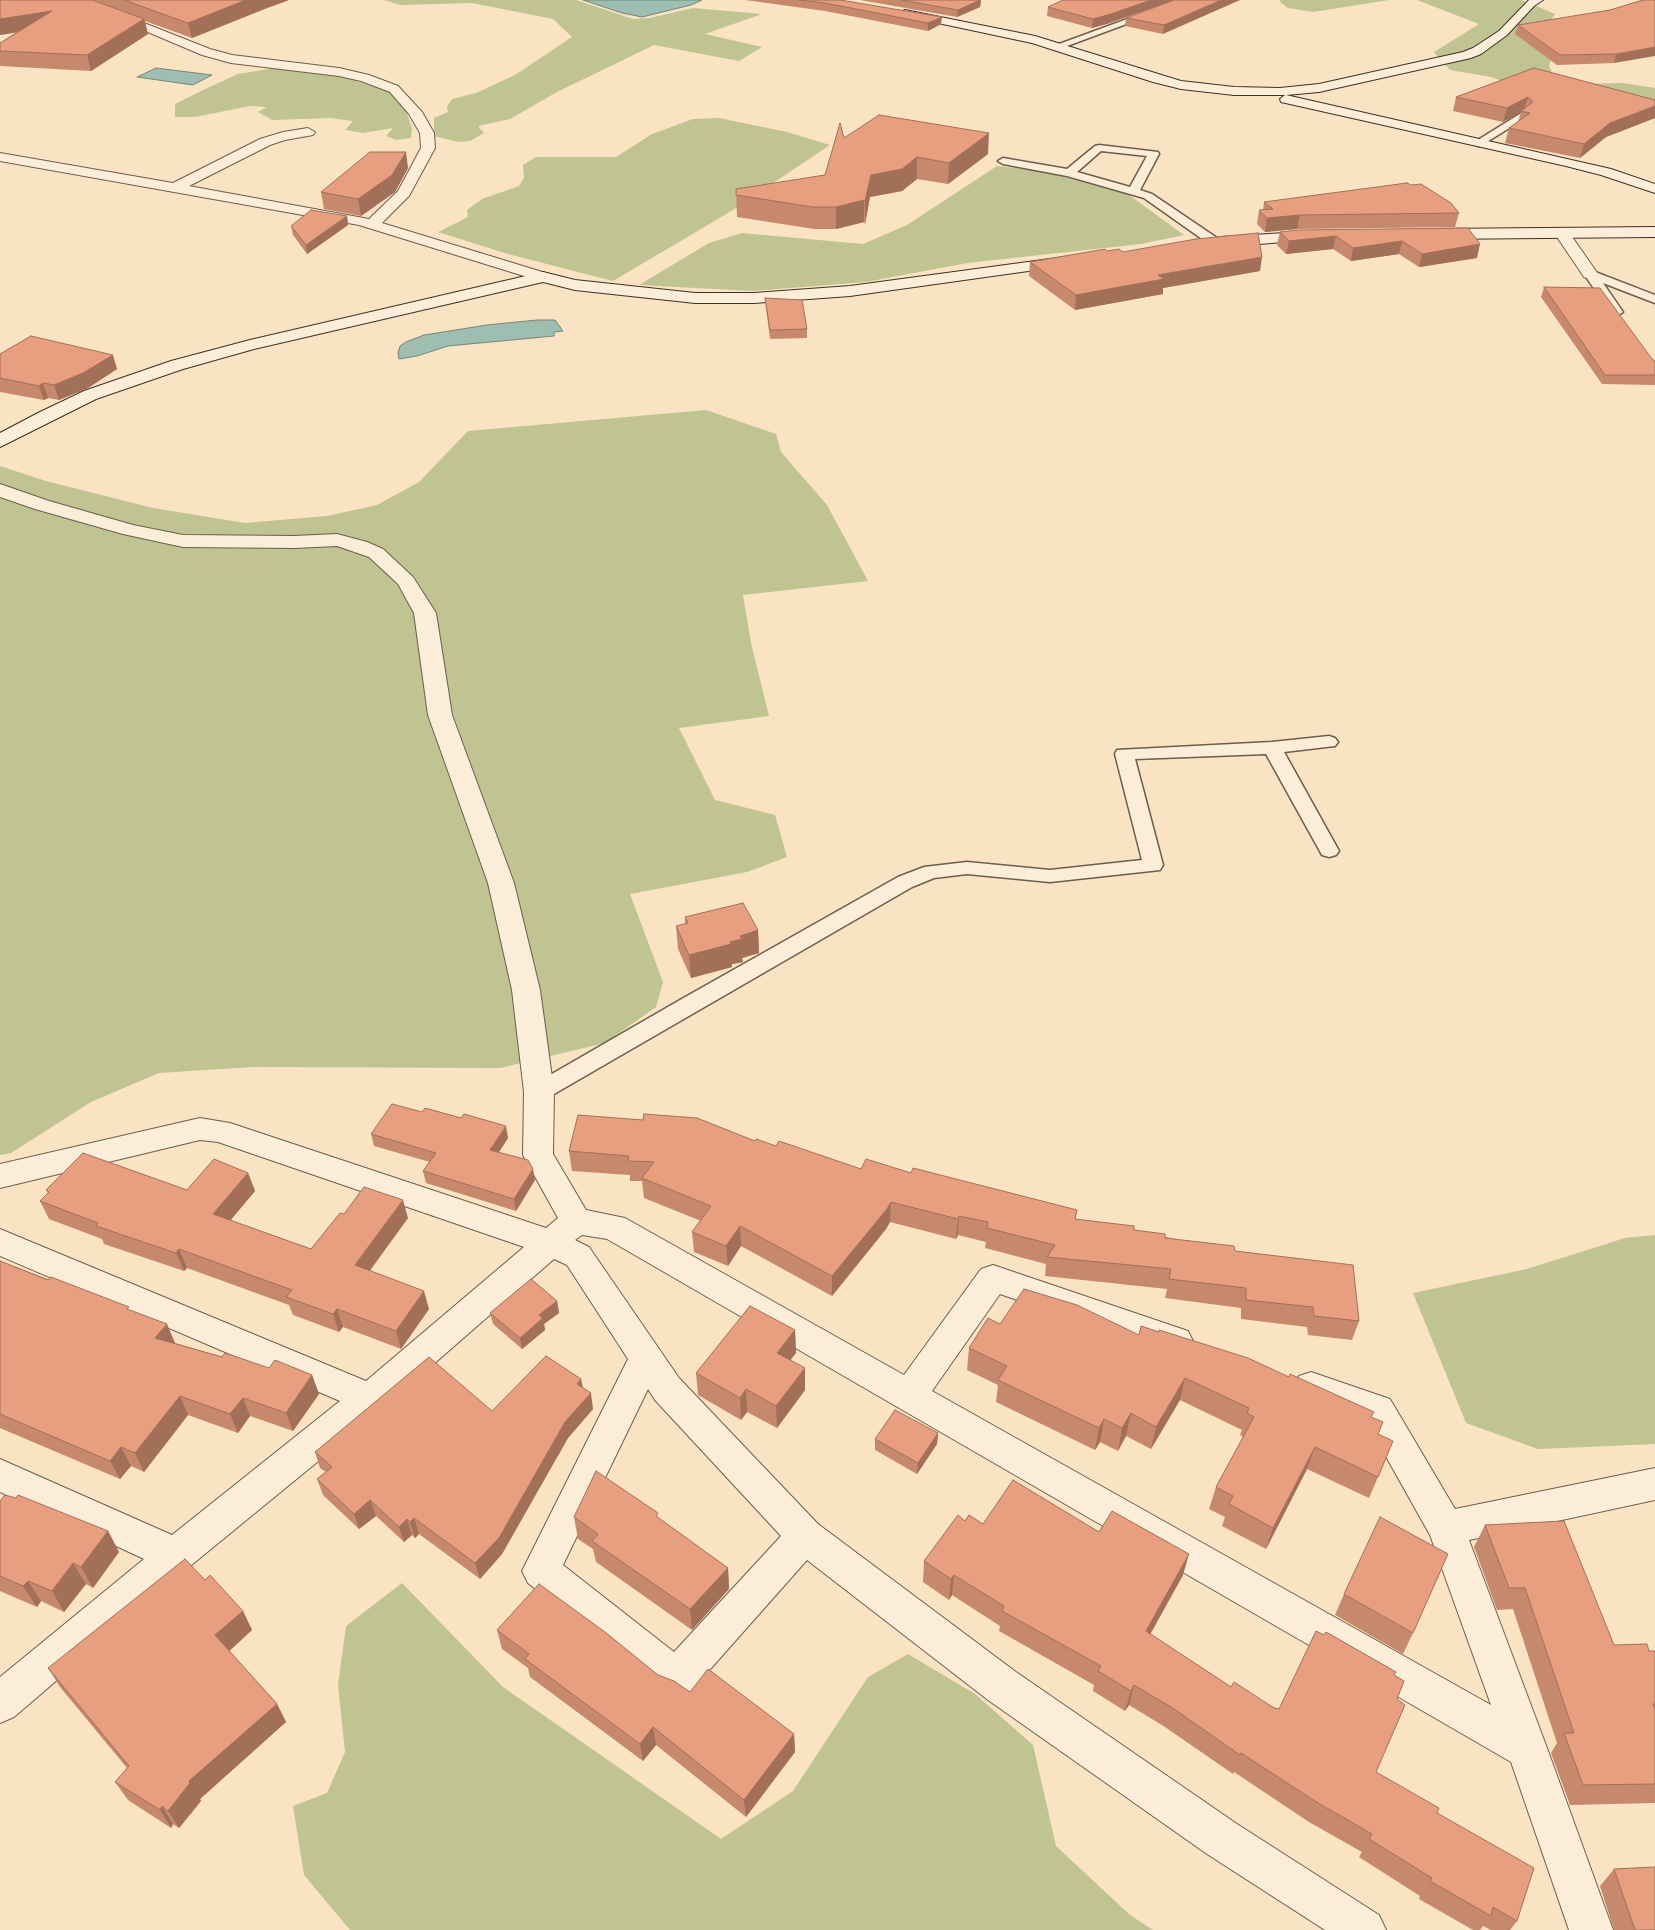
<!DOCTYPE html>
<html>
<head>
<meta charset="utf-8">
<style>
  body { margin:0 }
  canvas { display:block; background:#f9e3c3 }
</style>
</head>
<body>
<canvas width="1655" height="1930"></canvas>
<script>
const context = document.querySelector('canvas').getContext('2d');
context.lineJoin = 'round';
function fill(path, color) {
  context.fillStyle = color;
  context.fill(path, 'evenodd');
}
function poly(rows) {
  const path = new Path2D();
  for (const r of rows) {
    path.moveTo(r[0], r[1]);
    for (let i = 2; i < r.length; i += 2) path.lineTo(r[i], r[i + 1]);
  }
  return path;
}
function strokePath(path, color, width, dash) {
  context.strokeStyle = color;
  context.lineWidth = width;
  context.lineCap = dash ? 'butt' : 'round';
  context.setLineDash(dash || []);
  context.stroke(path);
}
fill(poly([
  [384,0,576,0,633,19,650,18,693,8,762,14,705,34,762,47,739,61,654,45,557,92,510,119,478,126,484,133,470,141,458,142,434,136,434,118,448,112,447,107,452,99,476,93,515,75,572,37,553,19,472,3,400,5],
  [1281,0,1389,0,1313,12,1288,8,1279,1],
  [1417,0,1522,0,1555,14,1548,25,1553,54,1549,66,1554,77,1578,84,1623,83,1655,88,1655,113,1523,89,1491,77,1450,70,1434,52,1479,24],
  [275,68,336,75,379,88,393,94,402,103,406,111,412,128,411,138,396,140,386,136,393,128,363,133,345,130,353,121,331,118,272,120,258,112,267,107,250,106,195,117,175,117,175,104,203,90,238,74],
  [719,118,787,132,830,145,733,210,613,281,508,254,438,232,468,217,467,210,482,199,519,186,524,178,523,165,536,157,616,157,652,134,693,119],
  [997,166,1046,172,1129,195,1184,235,1141,244,967,263,866,282,752,291,639,285,709,243,742,233,863,244,907,225],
  [706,410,776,434,781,452,827,505,868,581,743,595,751,643,769,716,679,728,715,800,775,815,787,857,747,872,630,894,663,982,656,1007,605,1043,500,1068,254,1067,159,1073,91,1102,11,1153,0,1155,0,466,46,481,153,508,245,523,327,516,377,505,419,482,468,431],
  [1655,1235,1655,1444,1538,1449,1466,1423,1413,1293,1527,1269,1625,1238],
  [402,1583,503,1687,721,1839,793,1791,868,1677,908,1654,975,1694,1033,1745,1056,1846,1130,1915,1153,1930,350,1930,304,1875,293,1806,327,1793,345,1752,338,1685,346,1626]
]), '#c0c392');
const water = poly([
  [583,0,702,0,691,5,642,17,622,13,583,0],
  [156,68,212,75,193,85,137,77,156,68],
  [537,320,555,320,563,331,554,332,554,336,448,346,417,356,399,359,398,353,400,346,406,342,424,335,487,325,537,320]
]);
fill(water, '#9ebeb1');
strokePath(water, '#77857a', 1);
const lane = poly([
  [1179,0,1191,0,1059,49,1056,50,1051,47,1179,0],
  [1523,112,1528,115,1527,117,1482,145,1478,146,1473,143,1523,112],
  [1099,145,1158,152,1159,154,1140,190,1152,194,1220,240,1222,243,1220,246,1212,246,1144,198,1067,176,1003,164,998,161,1003,158,1067,169,1095,146,1099,145],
  [1101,151,1147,156,1130,187,1077,172,1101,151],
  [1590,270,1655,295,1655,303,1603,283,1623,312,1617,316,1612,315,1584,274,1590,270],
  [1329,736,1335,738,1338,742,1335,746,1284,752,1339,851,1336,855,1329,857,1322,855,1266,754,1135,759,1163,865,1160,870,1050,882,967,874,934,878,912,887,547,1098,539,1100,531,1098,528,1092,531,1086,680,1000,898,877,924,867,967,862,1050,870,1142,860,1115,754,1117,750,1272,742,1329,736]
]);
const street = poly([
  [64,0,81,0,144,23,210,49,232,55,339,68,369,75,398,86,422,112,434,133,435,148,409,196,382,223,549,274,551,277,549,280,543,282,537,280,359,225,0,161,0,153,173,183,260,139,283,132,308,128,315,132,313,135,285,140,270,145,189,186,369,219,398,191,421,148,420,133,409,114,390,92,361,81,339,76,231,63,202,55,136,27,66,2,64,0],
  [1563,229,1568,231,1598,274,1596,277,1590,279,1584,277,1582,274,1555,234,1558,231,1563,229],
  [0,484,49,501,133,525,183,535,294,536,337,534,367,542,383,549,413,577,436,613,452,715,514,883,540,990,554,1092,553,1154,586,1210,625,1218,904,1375,981,1269,993,1265,1188,1331,1193,1341,1188,1351,1176,1355,1000,1294,932,1391,1491,1705,1430,1535,1366,1421,1299,1398,1294,1387,1299,1376,1311,1372,1390,1399,1455,1509,1655,1468,1655,1500,1469,1540,1547,1748,1613,1930,1569,1930,1511,1762,607,1239,582,1235,575,1240,589,1247,679,1378,818,1524,1016,1672,1237,1824,1379,1915,1386,1930,1325,1930,1207,1854,988,1700,807,1560,690,1692,676,1697,662,1692,528,1583,522,1571,628,1359,567,1265,554,1259,382,1409,189,1567,14,1717,0,1723,0,1677,144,1559,0,1492,0,1459,172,1535,340,1401,0,1256,0,1229,366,1381,524,1247,218,1142,200,1140,0,1188,0,1164,200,1118,230,1123,546,1228,558,1218,523,1155,524,1092,512,990,488,883,428,715,414,613,398,584,369,557,337,546,294,548,183,547,123,534,35,509,0,497,0,484],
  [648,1389,655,1400,781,1536,674,1652,563,1565,648,1389]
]);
const secondary = poly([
  [1529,0,1543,0,1534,6,1507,35,1481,54,1471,58,1319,92,1286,95,1611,169,1655,184,1655,193,1601,175,1566,166,1281,102,1280,99,1285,95,1234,95,1181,89,1153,82,1032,43,905,16,899,13,905,10,1035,36,1181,81,1234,87,1280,88,1319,84,1463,52,1473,48,1499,31,1529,0],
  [1655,227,1655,237,1434,239,1429,237,1426,234,1429,231,1434,229,1655,227],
  [1316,231,1321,233,1324,236,1321,239,1222,247,1217,245,1214,242,1217,239,1222,237,1316,231],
  [1065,257,1071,259,1073,262,1071,265,850,296,754,303,695,303,575,290,543,282,254,349,183,369,96,399,0,447,0,433,38,413,84,391,171,361,250,340,543,272,575,280,695,293,754,293,850,286,1065,257]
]);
strokePath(lane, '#6c5d4e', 3);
strokePath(street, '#6c5d4e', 2);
strokePath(secondary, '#3d3027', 2);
fill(lane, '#fbedd8');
fill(street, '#fbedd8');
fill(secondary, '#fbedd8');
fill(poly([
  [0,0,289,0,267,8,192,38,145,21,148,34,91,71,0,66,0,43,17,32,0,35],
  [745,0,840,0,941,24,928,31,825,11],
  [860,0,981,0,980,7,957,17],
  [1174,0,1163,34,1125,26,1126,18],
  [1643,0,1614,63,1557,65,1515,34,1518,25,1610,10],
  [1048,7,1110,23,1092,28,1047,16],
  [1534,68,1655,100,1655,118,1606,137,1580,158,1505,143,1509,128,1518,122,1521,112,1503,122,1453,111,1456,97],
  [844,138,988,154,948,184,917,179,902,191,870,197,865,224,864,222,836,229,814,229,737,217,736,189,825,175],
  [408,168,395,192,361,216,324,209,321,192],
  [1264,202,1459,213,1455,227,1297,229,1265,232,1257,224,1259,210,1263,210],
  [347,216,348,225,307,254,293,235,291,226],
  [1468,228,1477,258,1419,267,1399,254,1351,261,1333,249,1286,254,1277,245,1280,232],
  [1107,251,1123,252,1260,271,1163,288,1163,294,1075,310,1029,276,1030,262],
  [1544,287,1655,361,1655,385,1602,384,1541,297],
  [765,298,807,329,807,338,770,339,766,307],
  [0,354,117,369,88,388,59,400,48,398,44,400,0,392],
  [685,917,758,930,759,953,742,958,743,962,732,964,732,967,691,978,678,949,676,926,685,924],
  [371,1134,508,1138,499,1152,535,1180,516,1211,426,1183,423,1171,430,1162,374,1146],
  [755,1141,861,1169,911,1173,1076,1219,1235,1251,1359,1321,1352,1340,1308,1335,1307,1327,1241,1319,1241,1308,1165,1298,1167,1289,1045,1276,1046,1264,985,1248,986,1242,958,1235,956,1239,890,1222,886,1229,832,1296,741,1246,728,1266,694,1252,692,1232,701,1221,644,1198,642,1181,630,1181,630,1175,572,1171,569,1151],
  [248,1173,255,1191,230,1220,311,1249,344,1214,408,1218,370,1271,429,1309,401,1349,343,1327,339,1332,293,1315,289,1305,187,1268,184,1271,104,1244,102,1239,49,1219,40,1201,48,1193,46,1190,187,1190],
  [0,1261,131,1311,175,1343,222,1357,269,1368,312,1375,319,1394,293,1431,250,1416,238,1433,188,1415,144,1472,131,1466,120,1479,0,1428],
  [557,1301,559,1313,544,1324,545,1330,522,1349,493,1324,490,1313],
  [1000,1324,1139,1335,1372,1418,1378,1434,1384,1463,1369,1498,1307,1469,1266,1549,1222,1526,1225,1517,1209,1509,1216,1487,1243,1437,1240,1435,1242,1430,1180,1400,1151,1449,1126,1436,1118,1451,1100,1442,1095,1450,996,1402,998,1385,967,1370,969,1348],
  [795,1330,796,1353,790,1360,805,1390,777,1428,747,1412,741,1420,698,1395,696,1373],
  [581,1379,583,1388,593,1409,568,1438,502,1554,480,1579,419,1534,415,1538,412,1535,404,1542,376,1516,359,1529,323,1495,317,1479,326,1472,320,1468,315,1452,492,1411],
  [938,1433,937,1444,917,1474,875,1450,875,1439],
  [0,1501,108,1531,119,1552,93,1588,86,1584,64,1612,41,1601,37,1607,0,1591],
  [574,1517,659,1519,728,1568,729,1589,692,1630,596,1562,593,1549,578,1539],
  [965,1521,983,1524,1099,1532,1183,1575,1150,1634,1231,1687,1274,1708,1279,1709,1394,1675,1397,1699,1376,1772,1437,1813,1517,1921,1510,1930,1491,1930,1483,1926,1480,1930,1473,1930,1419,1899,1420,1896,1359,1857,1362,1852,1309,1822,1234,1772,1233,1774,1165,1727,1129,1705,1125,1711,1093,1691,1094,1685,999,1631,1000,1626,952,1595,949,1600,923,1582,924,1561],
  [1485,1525,1614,1645,1649,1651,1655,1651,1655,1803,1570,1805,1551,1753,1557,1743,1513,1609,1497,1610,1474,1547],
  [205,1580,243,1611,252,1630,229,1651,277,1704,286,1722,200,1799,201,1801,179,1828,173,1824,171,1828,128,1800,115,1782,127,1768,60,1687,48,1668],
  [1344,1594,1413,1633,1403,1654,1335,1615],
  [497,1630,658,1675,690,1692,794,1734,795,1752,746,1817,656,1745,643,1761,530,1677,528,1668,502,1649],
  [1614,1869,1655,1930,1614,1930,1600,1886]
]), '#c7896d');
fill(poly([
  [246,0,289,0,267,8,192,38,188,23],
  [981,0,980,7,957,17,958,10],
  [1151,0,1174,0,1110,23,1092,28,1093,19],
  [1221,0,1240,0,1163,34,1164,25],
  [52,11,57,26,0,35,0,19],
  [942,17,941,24,928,31,928,23],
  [144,19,148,34,91,71,87,55],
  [1655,47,1655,56,1614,63,1616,54],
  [1528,97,1524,110,1521,111,1521,112,1503,122,1507,108],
  [1655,106,1655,118,1606,137,1580,158,1584,144,1610,123],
  [989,133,988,154,948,184,949,163],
  [406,152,408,168,395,192,361,216,358,199],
  [917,157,917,179,902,191,870,197,865,224,865,201,871,175],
  [864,200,864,222,836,229,836,207],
  [1300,215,1297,229,1265,232,1267,218],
  [347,216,348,225,307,254,306,245],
  [1336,236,1333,249,1286,254,1289,241],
  [1402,241,1399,254,1351,261,1353,248],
  [1480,244,1477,258,1419,267,1422,254],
  [1262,257,1260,271,1163,288,1163,294,1075,310,1076,295,1158,275],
  [113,355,117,369,88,388,59,400,54,385],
  [43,383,48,398,44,400,39,386],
  [758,930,759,953,742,958,743,962,732,964,732,967,691,978,689,955,730,942,740,936],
  [506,1126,508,1138,493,1161,490,1150],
  [533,1169,535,1180,516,1211,514,1199],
  [248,1173,255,1191,220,1233,213,1214],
  [403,1200,408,1218,360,1283,355,1265],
  [891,1202,890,1222,886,1229,832,1296,832,1276],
  [959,1216,958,1235,956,1239,958,1219],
  [740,1226,741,1246,728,1266,726,1246],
  [179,1249,187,1268,184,1271,176,1253],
  [424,1291,429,1309,401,1349,396,1331],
  [557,1301,559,1313,544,1324,545,1330,522,1349,520,1338,539,1315],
  [337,1309,343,1327,339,1332,333,1314],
  [167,1324,175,1343,164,1357,155,1338],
  [795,1330,796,1353,778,1376,777,1353],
  [805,1368,805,1390,777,1428,776,1406],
  [312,1375,319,1394,293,1431,286,1413],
  [1185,1378,1180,1400,1151,1449,1156,1427],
  [581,1379,584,1395,577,1384],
  [746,1389,747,1412,741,1420,740,1398],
  [591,1393,593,1409,568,1438,502,1554,480,1579,475,1563,565,1422],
  [180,1396,188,1415,144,1472,135,1453],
  [243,1398,250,1416,238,1433,230,1414],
  [1131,1413,1126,1436,1118,1451,1122,1428],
  [1104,1419,1100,1442,1095,1450,1099,1428],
  [938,1433,937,1444,917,1474,918,1463],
  [121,1447,131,1466,120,1479,110,1461],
  [1315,1447,1307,1469,1266,1549,1273,1528],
  [370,1500,376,1516,359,1529,354,1514],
  [414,1518,419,1534,415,1538,410,1522],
  [407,1519,412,1535,404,1542,399,1527],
  [108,1531,119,1552,93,1588,81,1567],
  [1189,1554,1183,1575,1141,1651,1146,1631],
  [73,1563,86,1584,64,1612,52,1591],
  [728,1568,729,1589,692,1630,690,1609],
  [954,1575,952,1595,949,1600,951,1579],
  [28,1581,41,1601,37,1607,23,1586],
  [243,1611,252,1630,225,1655,215,1635],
  [1134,1685,1129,1705,1125,1711,1131,1691],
  [277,1704,286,1722,200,1799,201,1801,179,1828,168,1811,189,1781],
  [653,1727,656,1745,643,1761,640,1744],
  [794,1734,795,1752,746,1817,744,1800],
  [162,1806,173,1824,171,1828,160,1810]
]), '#a26f59');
const building = poly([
  [0,0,92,0,144,19,87,55,0,51,0,43,52,11,0,19,0,0],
  [124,0,246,0,188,23,124,0],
  [799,0,840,0,942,17,928,23,825,3,799,0],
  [901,0,980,0,958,10,901,0],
  [1063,0,1151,0,1111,14,1093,19,1048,7,1063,0],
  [1174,0,1221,0,1164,25,1126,18,1174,0],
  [1643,0,1655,0,1655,47,1616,54,1560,55,1518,25,1610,10,1643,0],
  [1534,68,1655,100,1655,106,1610,123,1584,144,1509,128,1530,113,1521,111,1533,102,1528,97,1507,108,1456,97,1534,68],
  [879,115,989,133,949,163,917,157,902,169,871,175,865,201,864,200,836,207,813,207,736,195,736,189,825,175,840,123,844,138,879,115],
  [370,152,406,152,392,175,358,199,321,192,370,152],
  [1407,183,1411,185,1421,184,1451,203,1459,213,1300,215,1267,218,1259,210,1273,209,1264,202,1407,183],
  [311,210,347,216,306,245,291,226,311,210],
  [1468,228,1480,244,1422,254,1402,241,1353,248,1336,236,1289,241,1280,232,1299,230,1468,228],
  [1258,233,1262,257,1158,275,1164,279,1076,295,1030,262,1105,249,1107,251,1119,249,1123,252,1196,239,1258,233],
  [1544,287,1600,288,1652,359,1655,361,1655,375,1605,375,1544,287],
  [765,298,802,300,807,329,770,330,765,298],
  [31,336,113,355,83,373,54,385,43,383,39,386,0,378,0,354,31,336],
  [743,903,758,930,740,936,742,939,730,942,731,944,689,955,676,926,688,923,685,917,743,903],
  [392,1104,422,1112,425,1108,461,1118,464,1114,506,1126,490,1150,528,1160,533,1169,514,1199,423,1171,436,1153,371,1134,392,1104],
  [644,1114,697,1118,755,1141,756,1139,776,1146,779,1141,861,1169,866,1159,911,1173,913,1168,1077,1210,1075,1219,1134,1226,1134,1230,1165,1234,1165,1238,1234,1246,1235,1251,1353,1265,1359,1321,1314,1316,1313,1307,1246,1300,1246,1288,1169,1279,1171,1269,1047,1257,1055,1245,987,1228,988,1222,959,1216,958,1219,891,1202,887,1209,832,1276,740,1226,726,1246,692,1232,711,1206,642,1178,654,1162,628,1161,629,1156,569,1151,578,1115,643,1120,644,1114],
  [83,1153,187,1190,214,1159,248,1173,213,1214,311,1249,340,1213,344,1214,364,1187,403,1200,355,1265,424,1291,396,1331,337,1309,333,1314,286,1297,292,1290,179,1249,176,1253,96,1226,98,1223,40,1201,49,1192,46,1190,83,1153],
  [0,1261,48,1280,51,1277,129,1307,127,1309,167,1324,155,1338,222,1357,225,1353,269,1368,275,1360,312,1375,286,1413,243,1398,230,1414,180,1396,135,1453,121,1447,110,1461,0,1414,0,1261],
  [531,1279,557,1301,539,1315,543,1318,520,1338,490,1313,531,1279],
  [1024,1289,1077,1305,1139,1335,1141,1326,1159,1332,1159,1330,1248,1358,1289,1377,1290,1374,1374,1412,1371,1417,1383,1422,1378,1434,1393,1441,1378,1477,1315,1447,1273,1528,1229,1504,1233,1496,1216,1487,1254,1417,1247,1413,1249,1408,1185,1378,1156,1427,1131,1413,1122,1428,1104,1419,1099,1428,998,1380,1007,1366,969,1348,988,1318,1000,1324,1024,1289],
  [750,1306,795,1330,777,1353,805,1368,776,1406,746,1389,740,1398,696,1373,750,1306],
  [546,1356,581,1379,577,1384,591,1393,565,1422,499,1538,475,1563,414,1518,410,1522,407,1519,399,1527,370,1500,354,1514,317,1479,332,1467,315,1452,429,1357,492,1411,546,1356],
  [895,1410,938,1433,918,1463,875,1439,895,1410],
  [596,1471,658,1513,656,1516,728,1568,690,1609,592,1541,598,1534,574,1517,596,1471],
  [1013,1480,1099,1532,1112,1511,1189,1554,1146,1631,1231,1687,1234,1682,1274,1708,1279,1709,1316,1631,1324,1635,1326,1632,1396,1672,1394,1675,1404,1681,1397,1699,1405,1705,1376,1772,1439,1808,1437,1813,1534,1868,1517,1921,1493,1907,1491,1916,1430,1881,1432,1878,1369,1839,1372,1834,1318,1803,1241,1753,1240,1755,1171,1707,1134,1685,1131,1691,1098,1671,1101,1666,1002,1611,1004,1606,954,1575,951,1579,924,1561,958,1515,965,1521,969,1515,983,1524,1013,1480],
  [5,1495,16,1498,18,1495,108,1531,81,1567,73,1563,52,1591,28,1581,23,1586,0,1576,0,1501,5,1495],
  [1380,1517,1448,1554,1413,1633,1344,1594,1380,1517],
  [1564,1521,1614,1645,1647,1644,1649,1651,1655,1651,1655,1704,1653,1704,1655,1710,1655,1784,1583,1785,1564,1733,1574,1733,1525,1588,1509,1588,1485,1525,1564,1521],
  [185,1559,205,1580,210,1575,243,1611,215,1635,277,1704,189,1781,190,1783,168,1811,162,1806,160,1810,115,1782,129,1766,48,1668,185,1559],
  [539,1584,605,1632,658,1675,674,1681,690,1692,708,1669,794,1734,744,1800,653,1727,640,1744,525,1659,529,1654,497,1630,539,1584],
  [1655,1867,1655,1930,1635,1930,1614,1869,1655,1867]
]);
fill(building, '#e79f7f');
strokePath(building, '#a26f59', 1);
</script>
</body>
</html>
